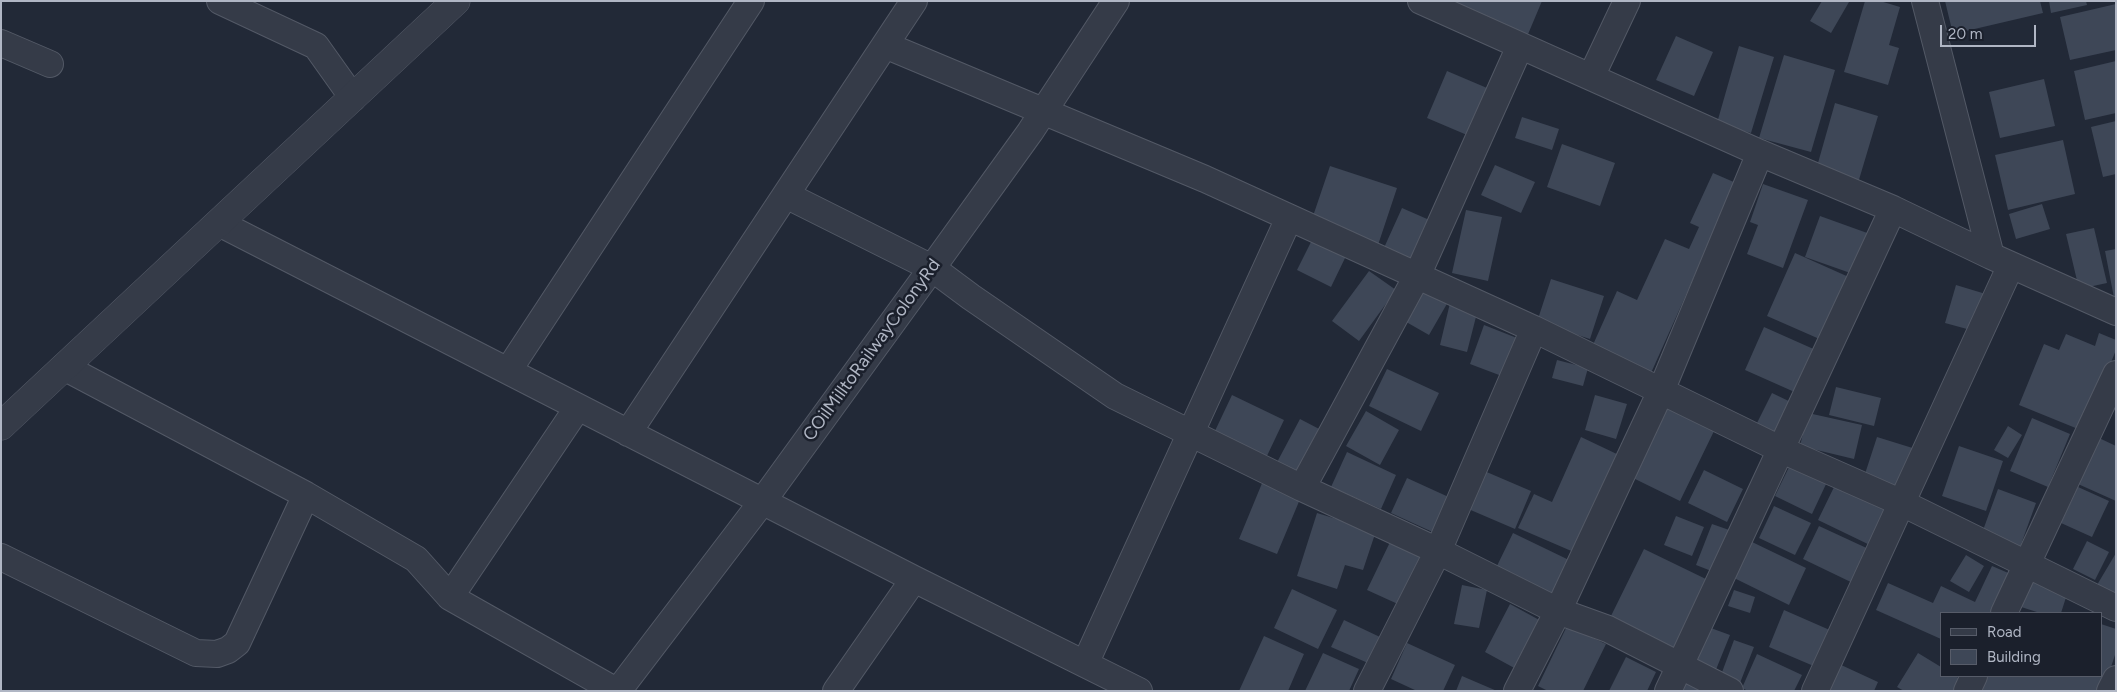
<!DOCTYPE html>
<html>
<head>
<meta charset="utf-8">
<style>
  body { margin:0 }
  #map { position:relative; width:2117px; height:692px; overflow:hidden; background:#222937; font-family:Figtree,sans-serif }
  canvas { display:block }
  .frame { position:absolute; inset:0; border:2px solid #b0b6c4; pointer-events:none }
  .legend { position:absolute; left:1940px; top:612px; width:162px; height:65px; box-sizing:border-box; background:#1b202c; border:1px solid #575c69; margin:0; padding:6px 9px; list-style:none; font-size:15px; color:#b0b6c4 }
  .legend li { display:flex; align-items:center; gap:10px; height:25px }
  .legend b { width:25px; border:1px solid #575c69 }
  .scale { position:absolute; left:1940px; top:25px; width:96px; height:22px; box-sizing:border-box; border:2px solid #b0b6c4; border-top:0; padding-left:6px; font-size:15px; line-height:18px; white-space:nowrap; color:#b0b6c4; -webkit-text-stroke:4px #1b202c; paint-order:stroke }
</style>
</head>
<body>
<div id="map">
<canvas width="2117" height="692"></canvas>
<div class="frame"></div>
<ul class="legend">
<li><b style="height:6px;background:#353b48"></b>Road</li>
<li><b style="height:14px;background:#3e4757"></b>Building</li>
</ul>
<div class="scale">20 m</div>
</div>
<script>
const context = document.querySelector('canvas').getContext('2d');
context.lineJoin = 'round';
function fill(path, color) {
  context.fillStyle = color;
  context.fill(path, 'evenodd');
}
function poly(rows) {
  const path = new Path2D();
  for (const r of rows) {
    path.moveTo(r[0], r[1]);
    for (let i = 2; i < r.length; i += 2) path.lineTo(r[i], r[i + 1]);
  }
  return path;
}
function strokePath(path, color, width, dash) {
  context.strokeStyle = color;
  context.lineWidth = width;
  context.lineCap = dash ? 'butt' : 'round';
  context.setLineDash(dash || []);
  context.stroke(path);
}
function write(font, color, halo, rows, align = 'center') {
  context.font = font + ' Figtree,sans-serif';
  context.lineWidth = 5;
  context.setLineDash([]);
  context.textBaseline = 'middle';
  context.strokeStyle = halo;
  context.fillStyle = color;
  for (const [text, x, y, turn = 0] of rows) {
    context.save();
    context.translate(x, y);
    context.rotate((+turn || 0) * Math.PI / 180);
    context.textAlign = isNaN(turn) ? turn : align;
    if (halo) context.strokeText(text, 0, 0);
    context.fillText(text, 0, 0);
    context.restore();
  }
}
fill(poly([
  [1455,1,1542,1,1526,39,1452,7],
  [1822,1,1849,2,1831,33,1810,21],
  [1865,1,1880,1,1900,7,1889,45,1899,48,1888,85,1844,72],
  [1945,1,2040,1,2043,13,1953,34],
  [2049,1,2086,1,2087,5,2051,13],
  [2116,4,2116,50,2070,60,2060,17],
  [1676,36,1713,52,1694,96,1656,80],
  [1739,46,1774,57,1751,133,1717,123],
  [1784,55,1835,70,1811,152,1759,138],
  [2116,61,2116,113,2085,120,2074,71],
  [1447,71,1487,88,1467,135,1427,118],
  [2044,79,2055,126,2000,138,1989,92],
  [1835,103,1878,116,1858,183,1816,170],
  [1522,117,1559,129,1552,150,1515,138],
  [2116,121,2116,174,2103,177,2091,127],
  [2063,140,2075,194,2008,210,1995,155],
  [1562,144,1615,163,1600,206,1547,187],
  [1495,165,1535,182,1521,213,1481,195],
  [1330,166,1397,188,1378,245,1311,222],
  [1713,173,1736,183,1651,373,1592,347,1617,291,1637,300,1665,239,1689,249,1699,227,1690,223],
  [1763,184,1808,200,1783,268,1747,254,1758,225,1750,222],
  [2042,204,2050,229,2016,239,2009,214],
  [1402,208,1434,222,1416,265,1383,250],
  [1466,210,1502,217,1488,281,1452,273],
  [1820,216,1870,234,1856,275,1805,257],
  [2094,228,2107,283,2079,289,2066,234],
  [1312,240,1346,256,1331,287,1297,270],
  [2116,249,2116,303,2115,303,2105,251],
  [1795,253,1851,278,1824,341,1767,316],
  [1369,271,1396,290,1359,341,1332,321],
  [1551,279,1604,296,1590,339,1537,322],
  [1956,285,1989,295,1978,332,1945,323],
  [1421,286,1448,302,1429,335,1401,319],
  [1450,303,1478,309,1467,352,1440,345],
  [1484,325,1522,340,1507,378,1470,364],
  [1764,327,1818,351,1799,394,1745,370],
  [2099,333,2116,340,2116,350,2083,431,2019,405,2044,344,2059,350,2066,334,2095,346],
  [1557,360,1588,368,1583,386,1552,378],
  [1387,369,1439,393,1421,431,1369,406],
  [1836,387,1881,398,1874,426,1829,415],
  [1772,393,1797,405,1781,438,1756,425],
  [1232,395,1284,420,1266,458,1214,433],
  [1595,395,1627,404,1616,439,1585,430],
  [1668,406,1715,429,1680,501,1633,478],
  [1366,411,1399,430,1380,465,1346,446],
  [1808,413,1862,425,1854,459,1800,446],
  [2032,418,2070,434,2048,487,2010,471],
  [1300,419,1325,432,1299,480,1275,466],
  [2008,426,2022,435,2008,458,1994,450],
  [1581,437,1621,456,1576,553,1518,528,1534,494,1552,502],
  [1877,437,1919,450,1905,493,1863,480],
  [2099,438,2116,446,2116,501,2078,484],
  [1959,446,2003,461,1986,511,1942,496],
  [1347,452,1396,475,1381,509,1331,487],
  [1790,465,1827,482,1812,514,1775,496],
  [1482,470,1531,491,1515,529,1466,508],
  [1704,470,1743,489,1727,522,1688,503],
  [1265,476,1303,492,1277,554,1239,539],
  [1407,478,1453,499,1437,534,1391,513],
  [1835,485,1891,511,1874,547,1818,520],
  [2078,487,2109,501,2092,537,2061,523],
  [1998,489,2036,503,2020,547,1982,533],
  [1774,506,1811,523,1795,555,1759,538],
  [1317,513,1376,531,1363,570,1345,565,1337,589,1297,576],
  [1676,516,1704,527,1692,556,1664,545],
  [1712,524,1735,532,1719,574,1696,565],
  [1819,526,1873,551,1857,585,1803,559],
  [1513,533,1569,560,1551,599,1494,572],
  [1391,540,1423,555,1400,605,1367,590],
  [1750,541,1806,568,1789,605,1732,577],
  [2087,541,2109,552,2095,580,2073,569],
  [1644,549,1710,581,1675,652,1609,620],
  [2116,553,2116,603,2094,590],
  [1966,555,1984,566,1969,592,1950,581],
  [1992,566,2013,575,1996,613,1941,613,1941,639,1876,610,1888,583,1933,603,1941,586,1975,602],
  [2030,574,2069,588,2061,613,2040,613,2018,606],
  [1462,585,1487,590,1479,628,1454,624],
  [1292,589,1337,610,1318,649,1274,628],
  [1734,590,1755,597,1750,613,1728,606],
  [1510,604,1543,622,1518,670,1485,652],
  [1784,610,1832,631,1816,667,1769,647],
  [1344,620,1380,637,1368,663,1331,647],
  [2101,624,2116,629,2116,652,2103,691,1982,691,1987,676,2101,676],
  [1567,626,1606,644,1583,691,1548,691,1538,686],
  [1708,627,1730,635,1715,672,1693,664],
  [1264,636,1304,654,1288,691,1239,691],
  [1734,640,1754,647,1740,683,1721,675],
  [1407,643,1455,665,1443,691,1417,691,1391,679],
  [1323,653,1359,669,1349,691,1305,691],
  [1918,653,1941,667,1941,676,1955,676,1964,681,1958,691,1904,691,1897,687],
  [1757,654,1802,675,1794,691,1748,691,1742,688],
  [1626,657,1656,672,1647,691,1609,691],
  [1839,664,1878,682,1874,691,1827,691],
  [1462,676,1497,691,1456,691],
  [1688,677,1717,691,1682,691]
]), '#3e4757');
const minor = poly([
  [220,1,316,46,353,98],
  [1421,1,1760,153,1893,209,1991,256,2116,312],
  [1925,1,1991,256],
  [1,43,50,64],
  [885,45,1205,179,1534,329,1782,450,1902,503,2116,608],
  [1591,77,1627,1],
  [786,195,932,268,971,297,1115,396,1302,488,1438,551,1558,611,1608,629,1730,691],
  [219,223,914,579,1139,691],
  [64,367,306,495,416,559,450,597,578,407],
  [508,371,751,1],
  [628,433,914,1],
  [1302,488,1417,276,1520,46],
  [1,557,196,653,217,654,228,650,237,643,306,495],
  [450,597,616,691],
  [2004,613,2116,374],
  [1085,664,1289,218],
  [618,691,762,502,932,268,1030,132,1116,1],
  [836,691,914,579],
  [1367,691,1438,551,1534,329],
  [1517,691,1558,611,1661,391,1760,153],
  [1668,691,1893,209],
  [1815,691,2011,265],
  [1967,691,1974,676],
  [2110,691,2116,679]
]);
const tertiary = poly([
  [1,426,456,1]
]);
strokePath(minor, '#535966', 28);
strokePath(tertiary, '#535966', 29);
strokePath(minor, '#353b48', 26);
strokePath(tertiary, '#353b48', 28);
write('18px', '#b0b6c4', '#1b202c', [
  ["COilMilltoRailwayColonyRd",872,350,-54]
]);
</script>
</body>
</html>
